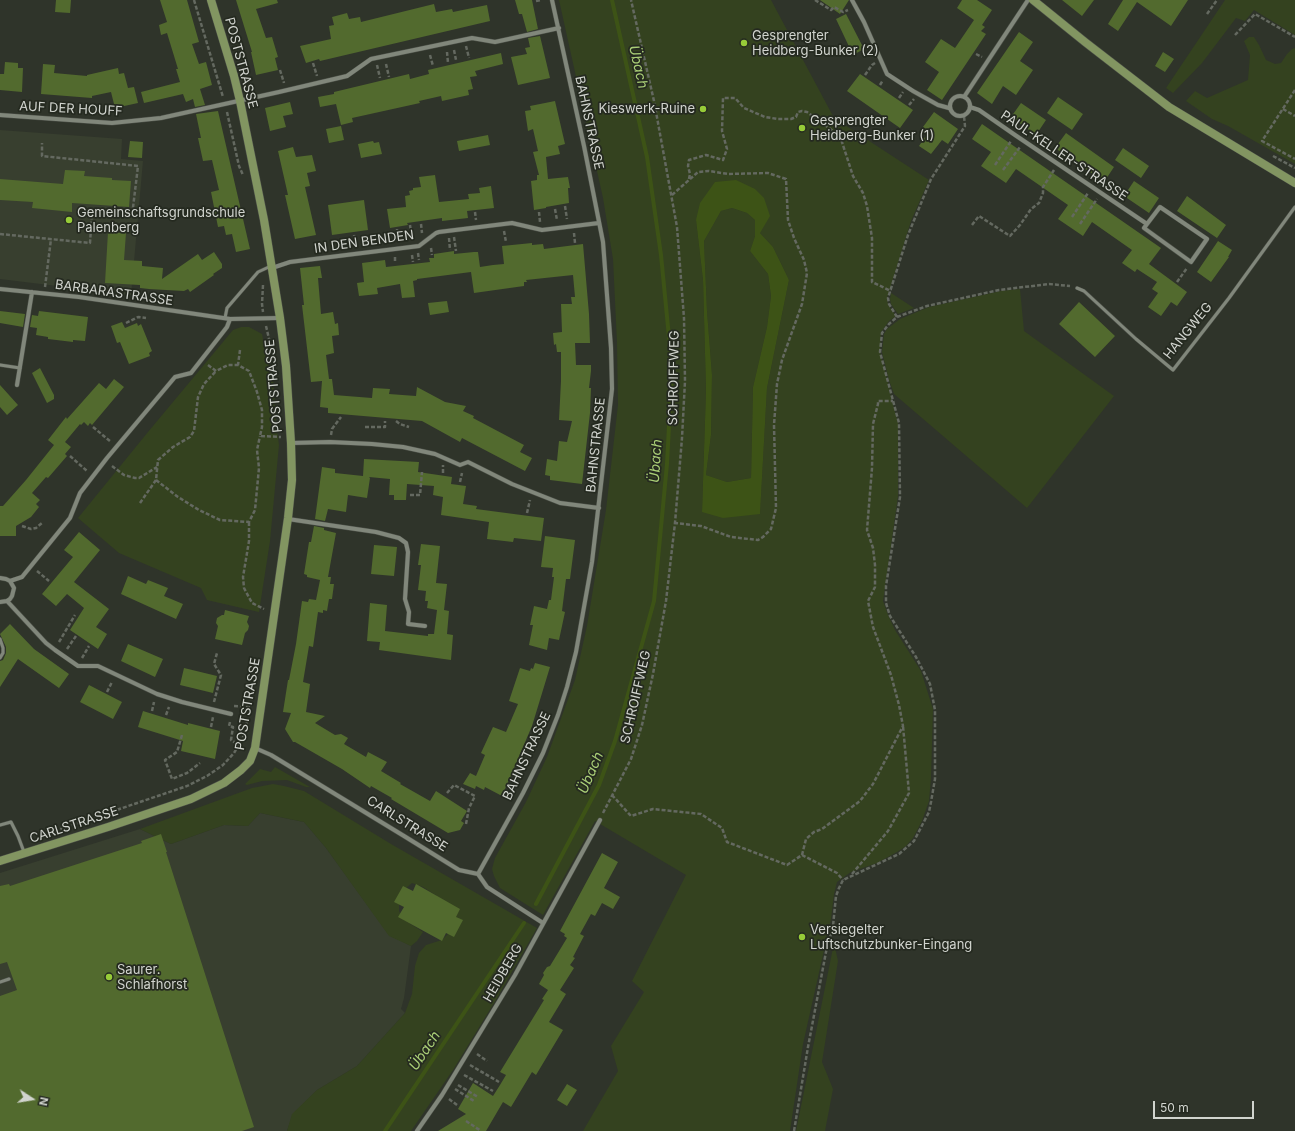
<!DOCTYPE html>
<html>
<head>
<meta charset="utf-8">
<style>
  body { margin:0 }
  #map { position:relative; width:1295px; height:1131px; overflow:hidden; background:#2f342a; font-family:Inter,sans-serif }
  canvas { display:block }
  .north { position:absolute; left:12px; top:1079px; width:40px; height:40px; -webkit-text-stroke:3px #252a20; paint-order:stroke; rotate:102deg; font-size:11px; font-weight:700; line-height:16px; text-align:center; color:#d1d4ce }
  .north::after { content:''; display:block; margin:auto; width:14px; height:18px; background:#d1d4ce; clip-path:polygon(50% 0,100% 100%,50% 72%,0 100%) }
  .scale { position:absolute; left:1153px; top:1101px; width:101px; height:18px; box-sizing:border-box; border:2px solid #d1d4ce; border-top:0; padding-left:5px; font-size:12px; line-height:14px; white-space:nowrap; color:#d1d4ce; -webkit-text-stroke:3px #252a20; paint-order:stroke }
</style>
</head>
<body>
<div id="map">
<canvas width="1295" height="1131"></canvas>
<div class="north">N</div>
<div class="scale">50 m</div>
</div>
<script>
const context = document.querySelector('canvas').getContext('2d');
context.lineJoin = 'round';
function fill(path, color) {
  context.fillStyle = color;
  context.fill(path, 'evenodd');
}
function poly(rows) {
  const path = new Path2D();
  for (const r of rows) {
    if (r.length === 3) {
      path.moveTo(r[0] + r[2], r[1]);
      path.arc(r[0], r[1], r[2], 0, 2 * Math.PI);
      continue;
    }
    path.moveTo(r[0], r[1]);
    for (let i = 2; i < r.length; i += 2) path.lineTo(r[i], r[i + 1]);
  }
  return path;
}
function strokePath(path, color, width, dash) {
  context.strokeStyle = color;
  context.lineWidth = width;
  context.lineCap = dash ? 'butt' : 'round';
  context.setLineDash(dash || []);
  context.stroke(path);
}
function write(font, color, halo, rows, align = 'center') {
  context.font = font + ' Inter,sans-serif';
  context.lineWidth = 3.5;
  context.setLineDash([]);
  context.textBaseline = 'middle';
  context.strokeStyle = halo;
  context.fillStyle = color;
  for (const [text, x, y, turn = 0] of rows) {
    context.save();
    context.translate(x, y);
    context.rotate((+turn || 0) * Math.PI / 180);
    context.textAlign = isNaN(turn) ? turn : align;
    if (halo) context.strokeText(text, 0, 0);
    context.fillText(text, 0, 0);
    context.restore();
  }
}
fill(poly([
  [0,130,122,139,121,159,143,161,131,295,0,279],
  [260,813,304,822,326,848,389,935,411,946,404,998,401,1009,405,1013,357,1066,317,1090,293,1114,287,1131,0,1131,0,873,140,829,171,844,224,825,248,826]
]), '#383f2f');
fill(poly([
  [559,0,771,0,834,118,929,180,911,221,887,298,888,305,896,316,889,321,881,332,880,352,893,401,886,379,898,423,898,496,883,601,888,615,895,630,921,671,933,709,931,778,929,801,922,821,913,838,906,846,897,852,877,863,851,872,837,882,834,894,831,919,803,1044,790,1131,583,1131,618,1071,611,1046,644,992,632,981,686,875,595,821,543,915,500,888,494,876,492,869,495,858,526,802,547,757,575,680,587,626,606,510,618,405,617,342,613,259,603,198],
  [755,189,760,233,773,247,789,280,767,388,760,513,702,511,706,390,703,280,696,220],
  [1225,0,1295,0,1295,35,1254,10,1245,21,1236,18,1202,63,1173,93,1166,88],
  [1249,37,1254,37,1259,45,1266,60,1275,64,1281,63,1287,54,1292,49,1295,48,1295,164,1228,126,1212,119,1186,101,1195,91,1207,98,1248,80,1250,55,1244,41],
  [732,208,747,213,755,220,755,236,750,251,768,274,771,296,767,327,753,387,751,478,727,482,706,475,711,435,712,375,707,311,704,241,721,211],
  [1020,289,1024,331,1114,396,1027,508,894,394,889,380,882,352,884,334,887,329,900,319,929,307,1001,291],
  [891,293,914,308,898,314,891,304,890,299],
  [241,327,249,327,262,334,267,360,273,375,276,423,279,445,270,541,259,612,207,600,201,588,119,553,78,518,148,432,233,330],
  [275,767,310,787,306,787,287,780,262,781,247,785,245,784,260,769,271,772],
  [273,784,284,786,304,791,391,844,537,928,497,998,453,1070,411,1131,287,1131,292,1114,317,1090,357,1066,405,1013,412,994,415,966,419,953,426,945,442,940,450,932,437,896,423,887,412,883,404,890,399,899,399,911,403,919,423,932,417,941,411,946,389,936,326,848,304,822,260,813,248,826,224,825,171,844,140,829,252,788],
  [834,943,838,961,822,1062,833,1089,825,1131,796,1131]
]), '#34421f');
fill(poly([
  [736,180,755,189,764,198,770,216,760,233,773,247,789,280,767,388,760,514,723,518,702,512,706,390,703,280,696,220,700,203,715,182],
  [732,208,747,213,755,220,755,236,750,251,768,274,771,296,767,327,753,387,751,478,727,482,706,475,711,435,712,375,707,311,704,241,721,211]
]), '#3d5316');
strokePath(poly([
  [536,904,599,785,615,741,654,601,667,464,672,368,661,255,647,157,612,0],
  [385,1131,524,923]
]), '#3d5316', 4);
fill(poly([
  [56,0,71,0,70,13,55,12],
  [160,0,187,0,199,42,192,44,199,64,206,62,212,85,200,89,205,105,195,107,193,99,186,102,183,94,144,103,141,92,180,82,176,69,178,69,167,33,161,35,159,25,167,22],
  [236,0,277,0,278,3,256,9,266,38,272,37,278,57,275,58,278,70,256,75,251,52,252,52],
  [515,0,532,0,538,29,527,32,522,14,519,14],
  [820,0,849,0,840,14],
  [962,0,977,0,992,10,982,25,985,27,981,31,986,34,942,100,927,90,939,72,925,62,941,39,955,48,974,20,957,8],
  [1062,0,1094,0,1082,16],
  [1123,0,1188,0,1171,26,1137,2,1118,31,1108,24],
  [434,4,436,12,452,9,453,12,487,5,490,21,320,61,319,59,306,63,300,46,331,39,329,26,334,25,332,17,347,13,349,19,360,17,361,22],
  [846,14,864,49,853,55,836,19],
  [1019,32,1033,42,1020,61,1033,70,1016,95,1003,86,992,104,977,93],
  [540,36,550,78,518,85,511,57,527,54,525,48,530,47,528,38],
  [1163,52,1174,59,1165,72,1155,66],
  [501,53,503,64,475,71,477,76,470,77,473,89,468,90,469,95,442,101,441,96,419,101,420,103,352,118,353,122,341,125,336,104,320,107,318,97,334,94,334,92,409,74,410,79,429,74,428,70],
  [5,62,18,63,18,68,23,68,22,92,0,90,0,74,4,74],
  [43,64,55,65,54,73,87,76,87,75,118,68,119,74,124,73,128,88,134,87,138,103,115,108,111,92,92,96,92,98,41,94],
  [860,74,913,110,900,128,847,91],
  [1058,97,1083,114,1072,130,1047,113],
  [555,101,565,144,558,146,560,154,546,157,548,179,568,177,570,188,568,188,569,203,546,207,546,208,534,210,531,181,537,180,537,175,539,175,533,152,538,151,533,129,528,131,525,111,531,110,530,106],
  [290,102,293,114,283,116,286,127,270,131,265,108],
  [1021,103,1046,120,1036,135,1011,117],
  [218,111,250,249,236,252,232,234,226,235,224,226,218,227,211,192,219,190,215,173,212,160,203,161,198,138,201,138,196,114],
  [934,112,958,129,948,144,942,140,931,154,919,146,929,131,923,127],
  [982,124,1161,248,1149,264,1187,292,1177,306,1171,302,1161,316,1148,307,1158,293,1152,289,1157,282,1137,269,1135,272,1122,263,1132,250,1092,222,1083,236,1058,219,1068,205,1016,169,1006,183,981,166,991,152,972,139],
  [341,126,344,140,329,143,326,129],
  [1066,133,1114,167,1104,182,1055,148],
  [488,135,490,145,459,151,457,141],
  [130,141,143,142,142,158,128,157],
  [373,141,374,143,379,142,382,154,361,158,358,144],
  [293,147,296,157,312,155,316,171,307,173,310,186,305,187,316,235,295,239,285,195,288,195,278,151],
  [1123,148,1149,166,1141,178,1115,160],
  [65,170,85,171,84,176,112,178,112,180,131,181,129,207,72,203,72,212,32,208,33,202,0,200,0,179,63,184],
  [435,175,439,202,469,199,468,194,480,193,479,188,491,186,494,208,467,211,468,218,442,221,442,218,407,223,408,225,390,228,387,209,406,207,405,196,410,195,409,191,413,190,413,188,421,187,419,177],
  [1134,181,1159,198,1149,213,1124,196],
  [1187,196,1226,225,1217,238,1177,211],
  [364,200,368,230,332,235,328,205],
  [108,232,126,233,124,260,142,261,142,266,163,268,162,279,198,254,202,260,214,252,222,264,222,268,213,274,214,275,190,292,188,289,184,291,148,289,149,289,140,288,140,285,105,283],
  [1218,241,1232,250,1228,257,1229,257,1211,282,1197,272],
  [532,243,532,245,543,244,544,249,583,244,589,314,590,343,575,343,576,365,591,365,591,371,589,388,591,388,590,413,582,484,550,480,550,476,545,475,547,459,557,461,559,441,567,442,572,421,559,420,561,381,561,352,557,352,556,344,554,345,553,333,562,332,561,304,572,304,571,297,575,297,573,275,526,280,527,282,524,282,524,286,474,293,471,272,417,279,417,280,413,281,415,297,402,298,400,284,377,288,378,294,359,296,357,283,364,282,362,263,385,260,386,267,430,262,429,258,434,258,434,254,454,251,454,254,474,252,478,252,480,267,493,265,504,264,502,246],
  [320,266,322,278,318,278,321,314,333,312,335,324,338,323,339,335,332,336,334,353,326,355,329,379,332,379,334,395,372,398,373,388,390,389,389,394,416,396,417,387,445,402,466,406,463,411,474,416,473,418,524,445,520,452,532,458,525,471,462,438,460,442,422,421,328,413,328,408,320,407,322,381,311,382,302,305,304,305,300,268],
  [447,301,449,312,430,315,428,303],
  [1079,302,1115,336,1095,357,1059,324],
  [0,311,25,314,23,327,0,323],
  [39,311,88,317,85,341,73,340,73,342,48,339,48,337,36,335,37,328,30,327,32,315,38,316],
  [122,322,125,328,137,323,138,326,141,324,152,351,149,353,150,356,129,364,120,342,117,343,111,326],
  [40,368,54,395,54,399,47,403,32,373],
  [114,379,124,387,92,425,90,423,88,426,84,422,81,425,80,424,65,442,71,447,65,454,67,456,48,478,46,477,32,493,40,500,36,504,39,507,31,517,16,526,16,536,0,536,0,506,3,506,26,480,54,445,48,440,66,417,67,419,99,383,106,389],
  [0,385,18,405,7,415,0,407],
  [364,459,419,462,418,472,452,477,451,484,466,486,463,504,477,506,476,509,544,518,541,541,514,538,513,542,487,539,489,522,441,515,443,497,433,495,434,486,407,484,406,500,394,500,394,495,389,495,390,479,369,477,370,478,367,498,348,495,346,512,328,509,325,521,315,519,322,467,335,469,335,473,363,476],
  [314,526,324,528,324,530,336,533,328,577,331,577,330,584,334,584,332,599,329,599,327,611,323,610,323,613,318,612,313,647,309,646,303,682,310,684,306,712,325,716,315,723,335,735,341,734,348,738,344,744,366,757,368,752,387,762,381,771,401,783,400,784,430,801,436,791,467,811,461,821,464,823,460,830,448,833,391,799,392,798,371,786,370,788,342,769,295,742,293,742,285,729,291,713,283,712,288,680,289,680,296,644,302,601,308,602,309,599,316,600,320,580,307,577,307,575,304,574,309,542,311,542],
  [79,532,100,550,74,582,109,609,96,627,107,634,98,649,70,630,84,608,67,594,56,606,42,594,73,557,64,550],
  [545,536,575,540,570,579,566,579,562,611,565,612,559,640,549,638,547,650,529,645,533,625,530,625,534,606,547,609,549,600,551,600,554,577,552,577,553,568,541,567],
  [421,544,440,546,436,583,447,584,444,610,449,611,447,634,453,635,451,660,379,650,380,642,367,641,370,603,387,605,385,631,428,636,428,634,434,634,437,610,427,608,428,601,425,601,426,591,418,590,421,565,418,565],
  [374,545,397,547,394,576,371,574],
  [128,576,146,584,148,580,168,588,164,596,183,604,176,619,121,594],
  [225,610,249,616,247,622,249,626,248,630,245,633,242,645,215,639,218,626,216,623,217,618,222,615,224,615],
  [10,624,34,649,69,674,59,688,18,659,0,687,0,661,3,660,6,653,6,647,0,634],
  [128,644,163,659,155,677,121,661],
  [535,663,550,667,532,726,502,796,485,787,484,790,476,786,475,789,463,784,470,773,476,776,485,755,481,753,493,727,506,732,518,704,509,701,520,668,530,671,531,668,533,669],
  [184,668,217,676,213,693,180,685],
  [89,685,122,702,113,719,80,702],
  [143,711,188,725,188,723,220,731,215,759,181,751,183,741,138,727],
  [161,834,167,852,166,852,254,1127,242,1131,0,1131,0,996,17,990,7,962,0,964,0,886,9,884,10,886,142,843,141,841],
  [602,853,618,862,604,888,620,897,613,909,602,903,595,916,591,914,580,934,584,936,573,957,575,958,570,965,574,968,560,990,566,994,549,1022,563,1030,536,1075,532,1072,511,1107,503,1102,486,1131,438,1131,466,1114,458,1109,473,1083,493,1096,500,1085,506,1075,500,1072,544,1000,542,999,548,990,539,984,544,975,543,973,547,967,550,966,567,938,564,936,565,934,560,931],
  [416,884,460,909,456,917,463,920,454,937,446,933,442,941,398,917,404,907,394,902,403,886,413,891],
  [567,1084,577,1090,567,1106,557,1100]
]), '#526a2e');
const service = poly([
  [1077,288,1084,291,1136,339,1173,370,1229,298,1295,207],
  [225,318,227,308,258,272,271,266],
  [0,365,20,368],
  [0,639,3,648,3,653,0,658],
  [0,825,11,822,18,836,24,852],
  [0,982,9,979]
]);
const minor = poly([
  [852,0,864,22,887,74,913,91,938,105,949,108],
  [960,106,10],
  [964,97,1028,0],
  [970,107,979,110,1015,135,1147,224,1144,228,1191,262,1207,239,1160,207,1147,224],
  [0,115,112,123,161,118,279,92,347,76,371,59,472,38,495,42,559,28],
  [272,268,290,262,419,246,436,233,439,232,512,223,542,230,599,223],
  [0,289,79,297,230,319,280,318],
  [17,385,32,292],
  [291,443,330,442,372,444,403,447,435,454,460,465,468,462,512,484,560,503,599,508],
  [288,519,376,532,399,538,406,543,408,552,405,599,409,612,408,624,425,626],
  [0,578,6,579,10,581,14,588,12,596,10,599,7,601,0,602],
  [10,581,22,577,70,518,80,493,107,458,175,377,191,373,227,327,230,319],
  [7,601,46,643,55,650,78,666,98,666,157,694,182,702,231,714],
  [255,748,271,755,404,836,459,870,478,874,487,887,543,923],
  [478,874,523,793,543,753,558,715,567,687,576,652,592,562,612,389,611,348,603,242,584,146,552,0],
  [417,1131,442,1095,515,975,600,820]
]);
const secondary = poly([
  [1033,0,1085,42,1169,107,1295,183],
  [0,861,108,827,191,799,224,783,241,770,250,761,255,748,288,518,292,480,291,443,286,366,280,318,264,220,240,101,234,76,211,0]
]);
strokePath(service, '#4b4f47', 4);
strokePath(minor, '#4b4f47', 5);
strokePath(secondary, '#4b4f47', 9);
strokePath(poly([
  [194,0,223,97],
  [815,0,831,10,834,7,843,12,848,10],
  [536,1,541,0],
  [1207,14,1217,0],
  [1235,35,1255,14,1295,37],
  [466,46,469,58],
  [454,50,456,60],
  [447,52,448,63],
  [976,54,982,57],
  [430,55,433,66],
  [313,63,317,76],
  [386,64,389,77],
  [377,65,380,78],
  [280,70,284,83],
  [865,75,872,65,875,63],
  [880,85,883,80],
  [1295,90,1262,141,1295,159],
  [899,98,903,92],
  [909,105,914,99],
  [1283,109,1295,116],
  [227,112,239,166,243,175],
  [1273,156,1295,168],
  [995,165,1011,141],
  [1003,170,1020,147],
  [689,179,690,174,688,166,689,160,706,155,723,160,727,149,722,131,723,98,735,98,744,108,765,117,778,119,791,119,796,117,798,112,802,111,807,112,840,136,853,176,863,193,867,206,872,238,872,282,891,291],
  [672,195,698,172,709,171,728,174,768,173,786,179,788,220,794,238,804,260,807,273,802,304,782,360,777,384,774,425,776,508,771,529,763,537,758,540,731,537,701,526,675,523],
  [565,206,567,219],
  [555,209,557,220],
  [475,212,476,220],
  [539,212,540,222],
  [1072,217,1088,193],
  [421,224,422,233],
  [1080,224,1097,199],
  [410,225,412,240],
  [972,225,979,216,1010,236,1020,225,1031,209,1039,203,1043,193,1043,187,1054,170],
  [397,229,398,241],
  [504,231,506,242],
  [574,233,575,243],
  [0,234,90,243,92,214,132,216,138,166,42,156,42,143],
  [354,235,356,247],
  [454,237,456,251],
  [449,238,450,250],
  [431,248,432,255],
  [418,253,419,260],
  [412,255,413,262],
  [395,257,395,263],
  [1177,282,1187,268],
  [263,285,262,304,263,312],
  [45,287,51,239],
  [897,317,889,304,888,298,908,235,931,179,965,126,964,116],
  [126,323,138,317,146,318],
  [266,326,274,360],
  [240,350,238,365,249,371,257,392,262,410,262,427,260,436,281,437],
  [208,365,216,371,228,365,238,365],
  [396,421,400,424,409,427],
  [93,427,111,442],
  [365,427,385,427,385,421],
  [331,435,332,429,341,417],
  [70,456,87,471],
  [112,466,124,475,135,478,139,478,157,467],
  [443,473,443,465],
  [156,480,178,497,199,510,220,520,249,522,255,510,259,468,257,450,260,436],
  [460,482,462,473],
  [410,495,420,495,422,472],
  [140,503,156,480,158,460,173,447,190,437,194,431,198,397,204,384,216,371],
  [527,513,530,500],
  [249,522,249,541,243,577,244,588,252,603,264,609],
  [22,526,31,529,36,528,42,523],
  [37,571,49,581],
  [59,642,75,615],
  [67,649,76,636],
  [82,658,89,646],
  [107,692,112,682],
  [214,702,221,675,214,664,217,653],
  [234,706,250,707],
  [152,711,154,702],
  [166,715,169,707],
  [230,722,229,726,233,727,231,740,239,745],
  [211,727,213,717],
  [182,735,177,752,165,760,172,779,187,773,200,763],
  [447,793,454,785,475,796,469,808,466,824],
  [612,795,631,816,653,809,701,814,722,828,727,842,787,865,802,855,837,873,843,880],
  [603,813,631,759,642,725,653,674,666,601,675,523,682,438,685,381,684,318,677,227,654,101,631,0],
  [49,833,187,786,207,776,223,765,234,753,243,738,247,722],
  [802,855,806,839,814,832,822,829,860,801,873,784,903,726,899,705,891,675,873,627,868,601,875,587,875,565,873,548,867,530,872,468,873,424,878,404,878,401,893,401],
  [852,874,888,831,909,793,903,726],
  [477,1054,487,1061],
  [470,1065,499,1082],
  [464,1075,493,1091],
  [458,1085,478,1097],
  [455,1089,474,1101],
  [449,1099,457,1105],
  [466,1121,481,1131],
  [794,1131,808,1047,826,952,833,926,836,896,839,888,843,880,899,854,914,841,929,812,931,802,935,779,935,710,930,684,916,657,890,616,886,603,886,586,900,497,899,423,880,352,882,333,889,324,897,317,927,306,999,290,1049,284,1070,286]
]), '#646960', 2.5, [4, 2]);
strokePath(service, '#81877b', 3);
strokePath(minor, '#81877b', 4);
strokePath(secondary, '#829561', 8);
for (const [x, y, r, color] of [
  [744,43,4,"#97cc38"],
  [703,109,4,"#97cc38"],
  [802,128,4,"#97cc38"],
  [69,220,4,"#97cc38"],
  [802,937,4,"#97cc38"],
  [109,977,4,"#97cc38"]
]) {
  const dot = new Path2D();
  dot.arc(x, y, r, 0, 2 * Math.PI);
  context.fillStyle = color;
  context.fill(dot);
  strokePath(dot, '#252a20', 1.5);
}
write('13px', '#d1d4ce', '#252a20', [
  ["Gesprengter",752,36],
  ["Heidberg-Bunker (2)",752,51],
  ["Kieswerk-Ruine",695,109,"right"],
  ["Gesprengter",810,121],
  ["Heidberg-Bunker (1)",810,136],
  ["Gemeinschaftsgrundschule",77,213],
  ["Palenberg",77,228],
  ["Versiegelter",810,930],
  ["Luftschutzbunker-Eingang",810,945],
  ["Saurer.",117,970],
  ["Schlafhorst",117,985]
], 'left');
write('13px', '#d1d4ce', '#252a20', [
  ["POSTSTRASSE",241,63,75],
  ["AUF DER HOUFF",71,109,3],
  ["BAHNSTRASSE",589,123,78],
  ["PAUL-KELLER-STRASSE",1064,156,34],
  ["IN DEN BENDEN",364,242,-8],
  ["BARBARASTRASSE",114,293,8],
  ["HANGWEG",1188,331,-51],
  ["SCHROIFFWEG",674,378,-89],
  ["POSTSTRASSE",274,386,-95],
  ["BAHNSTRASSE",596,445,-84],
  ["SCHROIFFWEG",636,697,-77],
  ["POSTSTRASSE",248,704,-80],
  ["BAHNSTRASSE",527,756,-65],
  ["CARLSTRASSE",407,824,32],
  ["CARLSTRASSE",74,825,-18],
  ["HEIDBERG",503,973,-60]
]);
write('italic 14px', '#a9ce76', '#252a20', [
  ["Übach",638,67,77],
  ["Übach",656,461,-86],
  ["Übach",591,773,-67],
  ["Übach",425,1051,-56]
]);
</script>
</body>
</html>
